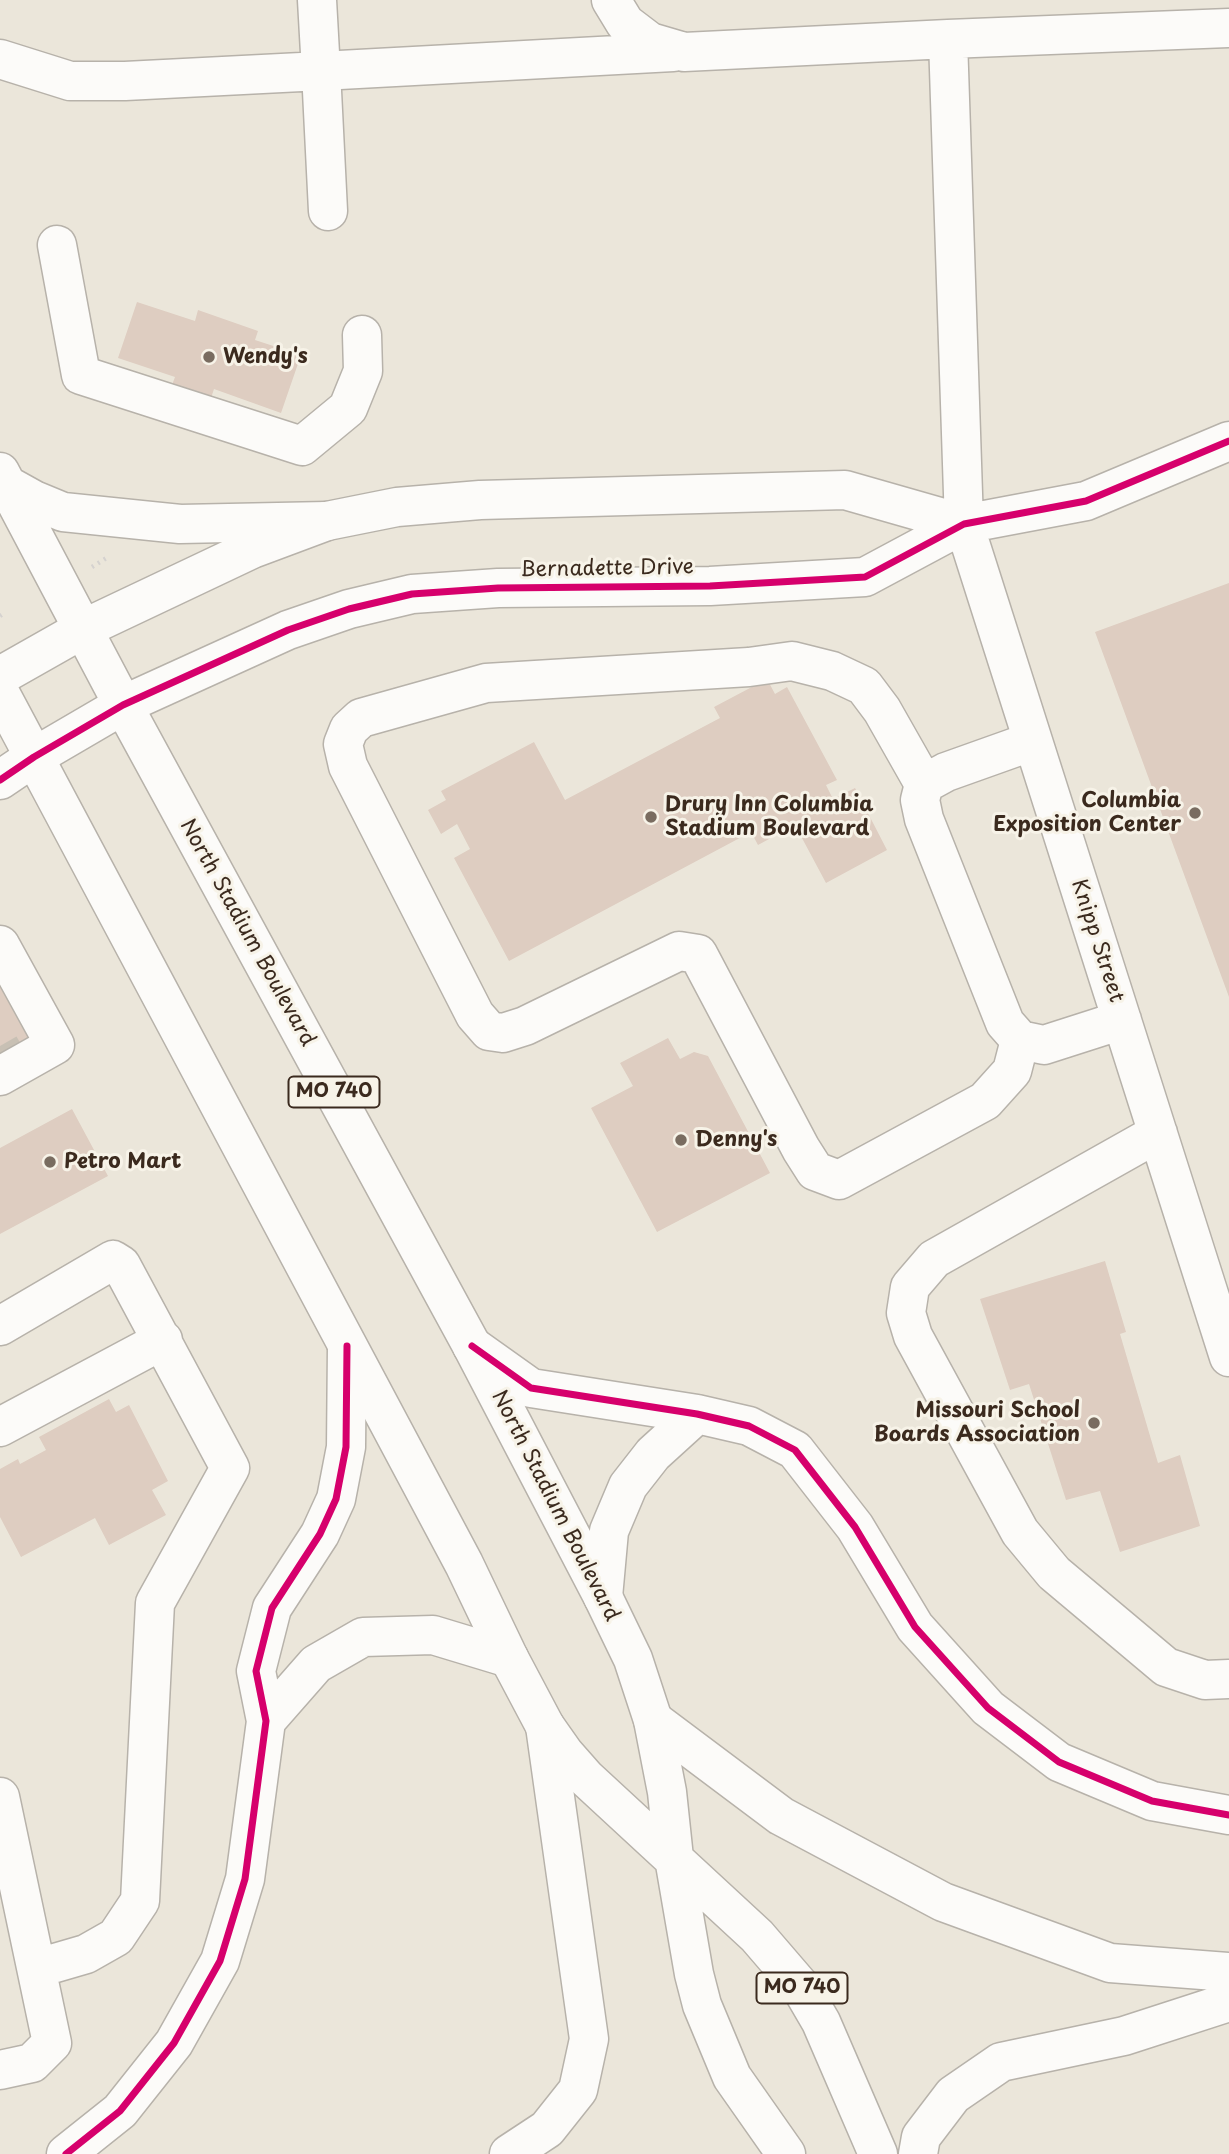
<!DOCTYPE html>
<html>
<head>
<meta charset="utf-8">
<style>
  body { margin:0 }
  canvas { display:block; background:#ebe6da }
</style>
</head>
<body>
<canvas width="1229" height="2154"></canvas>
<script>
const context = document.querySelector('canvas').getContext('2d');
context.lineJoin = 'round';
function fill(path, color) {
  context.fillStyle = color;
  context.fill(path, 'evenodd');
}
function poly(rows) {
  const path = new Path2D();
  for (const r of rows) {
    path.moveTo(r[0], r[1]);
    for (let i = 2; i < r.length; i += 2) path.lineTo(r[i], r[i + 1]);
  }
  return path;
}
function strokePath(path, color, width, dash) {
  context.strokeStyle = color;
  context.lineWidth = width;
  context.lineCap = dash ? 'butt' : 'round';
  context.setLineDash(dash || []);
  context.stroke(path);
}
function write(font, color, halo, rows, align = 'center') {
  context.font = font + ' "Playpen Sans",sans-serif';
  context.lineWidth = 6;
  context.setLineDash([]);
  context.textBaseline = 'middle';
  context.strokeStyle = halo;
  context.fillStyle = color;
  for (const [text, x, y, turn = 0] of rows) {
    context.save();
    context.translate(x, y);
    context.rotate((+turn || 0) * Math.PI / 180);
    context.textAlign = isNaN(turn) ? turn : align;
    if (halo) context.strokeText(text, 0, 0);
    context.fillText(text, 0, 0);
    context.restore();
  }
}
fill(poly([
  [137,302,195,321,198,310,258,331,255,340,301,355,281,413,214,389,211,398,172,385,175,377,118,358],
  [1229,583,1229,997,1095,632],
  [767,679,775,694,787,687,837,780,826,785,833,799,855,788,887,850,826,883,795,825,758,845,751,832,509,961,454,858,470,849,457,824,441,834,428,810,446,800,441,791,534,742,565,800,720,718,714,707],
  [0,974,34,1036,0,1055],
  [668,1038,680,1059,694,1052,708,1056,770,1173,657,1232,591,1108,633,1086,620,1063],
  [72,1109,108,1176,0,1234,0,1148],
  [1105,1261,1126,1332,1120,1334,1158,1463,1180,1455,1200,1526,1120,1552,1100,1491,1066,1500,1029,1384,1010,1390,980,1299],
  [109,1399,116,1412,129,1405,168,1481,152,1490,166,1515,109,1545,95,1518,21,1557,0,1517,0,1469,18,1459,20,1464,46,1450,39,1437]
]), '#decdc1');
strokePath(poly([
  [0,1046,4,1053]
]), '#c8c0b4', 38, [38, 19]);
const minor = poly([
  [317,0,321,71,673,52],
  [611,0,625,23,650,42,684,52,948,39,1229,28],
  [948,39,964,524,1229,1357],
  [0,59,70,81,125,81,321,71,328,211],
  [57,245,81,375,302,446,348,408,363,371,362,335],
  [0,676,83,629,252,549,327,521,397,507,480,500,845,490,964,524],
  [1033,741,946,772,924,784,920,800,924,819,1005,1023,1020,1040,1044,1045,1122,1020],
  [0,780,34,757,123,705,288,630,349,609,412,594,498,588,710,586,865,577,964,524,1086,501,1229,441],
  [924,784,882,710,864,686,832,671,792,661,749,667,486,683,361,718,349,729,343,744,348,766,475,1015,489,1031,503,1033,525,1026,679,951,698,954,801,1149,815,1171,839,1180,985,1101,1012,1071,1020,1040],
  [0,945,55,1045,0,1076],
  [1158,1133,934,1259,910,1287,906,1313,913,1336,1020,1532,1054,1573,1166,1667,1205,1680,1229,1679],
  [0,1326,113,1260,121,1265,230,1468,155,1603,140,1901,116,1937,86,1954,38,1968],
  [472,1346,531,1388,697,1414,749,1426,795,1450,855,1527,915,1627,988,1708,1059,1762,1152,1801,1229,1815],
  [0,1427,163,1340],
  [603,1597,609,1531,628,1486,653,1454,697,1414],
  [266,1721,316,1664,363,1637,433,1635,509,1658],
  [0,1797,52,2043,32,2063,0,2070],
  [66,2154,120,2111,174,2043,220,1961,245,1879,266,1721,256,1671,272,1608,320,1534,336,1499,346,1447,347,1346]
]);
const major = poly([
  [0,472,123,705,472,1346,603,1597,633,1659,653,1720,667,1792,674,1858,694,1974,702,2005,732,2077,786,2154],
  [7,485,34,500,63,512,180,524,327,521],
  [0,693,464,1564,509,1658,545,1726,564,1753,586,1778,757,1936,800,1986,821,2022,878,2154]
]);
const highway = poly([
  [653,1720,781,1816,943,1902,1110,1963,1229,1972],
  [509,2154,547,2129,578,2090,589,2039,545,1726],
  [918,2154,921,2137,953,2095,1001,2062,1124,2036,1229,2002]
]);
strokePath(minor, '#b7b2aa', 41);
strokePath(major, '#b7b2aa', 41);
strokePath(highway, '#b7b2aa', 41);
strokePath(poly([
  [92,567,108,557],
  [0,616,3,614]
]), '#d5d2cf', 4.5, [2, 5]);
strokePath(minor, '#fcfbf9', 38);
strokePath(major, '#fcfbf9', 38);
strokePath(highway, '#fcfbf9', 38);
strokePath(poly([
  [0,780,34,757,123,705,288,630,349,609,412,594,498,588,710,586,865,577,964,524,1086,501,1229,441],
  [472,1346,531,1388,697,1414,749,1426,795,1450,855,1527,915,1627,988,1708,1059,1762,1152,1801,1229,1815],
  [66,2154,120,2111,174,2043,220,1961,245,1879,266,1721,256,1671,272,1608,320,1534,336,1499,346,1447,347,1346]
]), '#d6006c', 7);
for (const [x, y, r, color] of [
  [209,357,7,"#796c60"],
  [1195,813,7,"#796c60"],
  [651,817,7,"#796c60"],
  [681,1140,7,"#796c60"],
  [50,1162,7,"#796c60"],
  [1094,1423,7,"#796c60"]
]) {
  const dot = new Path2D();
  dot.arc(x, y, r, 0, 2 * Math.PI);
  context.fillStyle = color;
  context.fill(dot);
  strokePath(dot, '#f7f3e8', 2.5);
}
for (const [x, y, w] of [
  [334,1092,91],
  [802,1988,91]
]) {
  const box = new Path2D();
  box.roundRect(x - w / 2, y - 15.5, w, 31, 5);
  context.fillStyle = '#f7f3e8';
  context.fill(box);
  strokePath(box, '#3b2a1e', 2);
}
write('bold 19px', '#3b2a1e', null, [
  ["MO 740",334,1092],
  ["MO 740",802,1988]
]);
write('bold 21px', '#3b2a1e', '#f7f3e8', [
  ["Wendy's",223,357],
  ["Columbia",1181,801,"right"],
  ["Exposition Center",1181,825,"right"],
  ["Drury Inn Columbia",665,805],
  ["Stadium Boulevard",665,829],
  ["Denny's",695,1140],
  ["Petro Mart",64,1162],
  ["Missouri School",1080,1411,"right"],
  ["Boards Association",1080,1435,"right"]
], 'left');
write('21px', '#3b2a1e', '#f7f3e8', [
  ["Bernadette Drive",607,569,-1],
  ["North Stadium Boulevard",247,933,61],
  ["Knipp Street",1097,941,72],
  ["North Stadium Boulevard",555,1506,63]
]);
</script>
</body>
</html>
